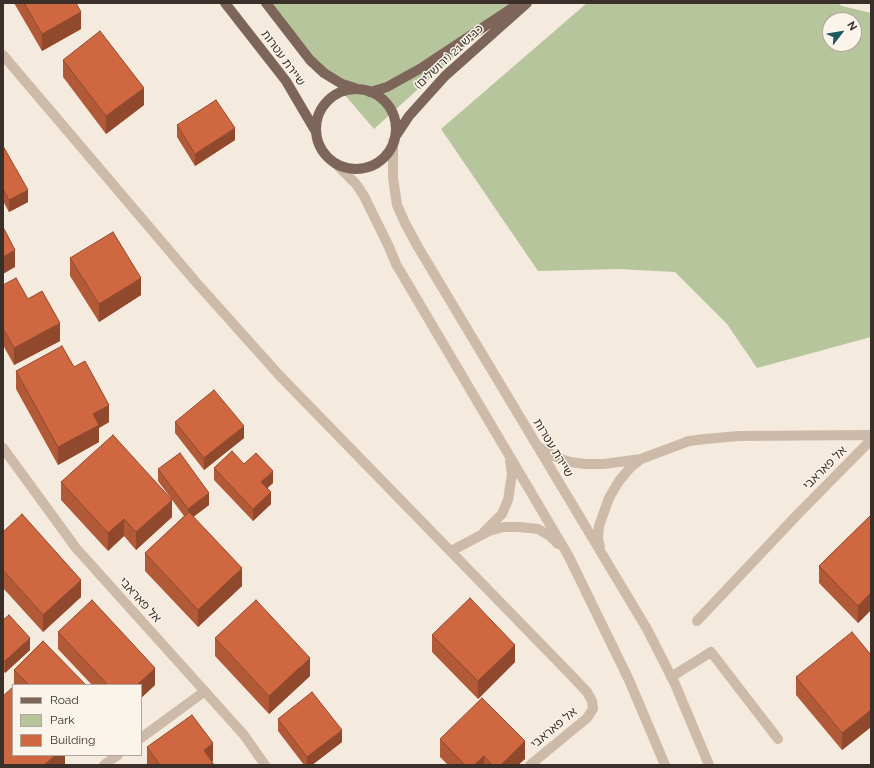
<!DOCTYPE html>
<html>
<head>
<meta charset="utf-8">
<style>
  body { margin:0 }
  #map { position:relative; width:874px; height:768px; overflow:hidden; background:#f4eadd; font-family:Raleway,sans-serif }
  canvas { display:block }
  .frame { position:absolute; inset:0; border:4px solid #3a2f29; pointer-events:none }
  .legend { position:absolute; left:12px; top:684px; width:130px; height:72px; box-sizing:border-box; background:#fbf4eb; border:1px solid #aea59d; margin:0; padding:5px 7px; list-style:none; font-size:12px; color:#3a2f29 }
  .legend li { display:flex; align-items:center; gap:8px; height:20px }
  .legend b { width:20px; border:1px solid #aea59d }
  .north { position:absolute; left:822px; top:12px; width:40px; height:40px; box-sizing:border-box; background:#fbf4eb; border:1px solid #aea59d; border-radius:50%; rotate:59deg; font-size:11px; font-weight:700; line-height:16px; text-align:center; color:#3a2f29 }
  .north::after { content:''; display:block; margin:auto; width:14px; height:18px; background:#1b595f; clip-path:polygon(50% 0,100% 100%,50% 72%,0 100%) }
</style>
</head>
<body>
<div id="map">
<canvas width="874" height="768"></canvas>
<div class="frame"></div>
<ul class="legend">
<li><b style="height:5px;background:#7d6659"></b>Road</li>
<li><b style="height:11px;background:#b6c59c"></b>Park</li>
<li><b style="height:11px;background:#cf6841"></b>Building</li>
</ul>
<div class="north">N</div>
</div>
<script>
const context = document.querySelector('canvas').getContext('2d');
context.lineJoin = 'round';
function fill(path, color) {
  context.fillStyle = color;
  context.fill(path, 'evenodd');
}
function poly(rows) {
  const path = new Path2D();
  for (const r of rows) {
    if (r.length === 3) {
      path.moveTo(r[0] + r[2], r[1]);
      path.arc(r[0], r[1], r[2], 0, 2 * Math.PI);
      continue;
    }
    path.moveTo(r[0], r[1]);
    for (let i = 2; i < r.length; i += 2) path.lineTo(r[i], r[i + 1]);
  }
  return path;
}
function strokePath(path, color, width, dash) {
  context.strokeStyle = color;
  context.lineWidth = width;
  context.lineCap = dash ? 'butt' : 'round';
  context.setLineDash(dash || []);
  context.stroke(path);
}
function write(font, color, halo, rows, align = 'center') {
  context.font = font + ' Raleway,"Noto Sans Hebrew",sans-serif';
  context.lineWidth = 3;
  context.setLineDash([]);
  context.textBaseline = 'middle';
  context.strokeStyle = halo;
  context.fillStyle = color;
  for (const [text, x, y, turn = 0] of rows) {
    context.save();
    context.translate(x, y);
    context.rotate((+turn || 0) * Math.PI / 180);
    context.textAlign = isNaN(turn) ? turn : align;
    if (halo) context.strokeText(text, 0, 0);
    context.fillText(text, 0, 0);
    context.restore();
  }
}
fill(poly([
  [266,3,513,3,374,129],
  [587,3,837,3,842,6,871,13,871,337,757,368,727,324,675,272,619,269,538,271,441,129],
  [830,20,854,20,854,44,830,44]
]), '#b6c59c');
strokePath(poly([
  [3,55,195,281,279,375,571,675,587,692,592,701,593,709,587,718,530,765],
  [393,141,393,178,397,205,405,223,418,247,647,629,675,684,709,765],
  [336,164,356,184,364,196,389,247,396,264,568,555,629,680,665,765],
  [539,447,558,458,570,462,585,464,604,464,641,459,689,441,705,439,739,436,871,435],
  [3,448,76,548,244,735,265,765],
  [484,532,502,514,508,500,512,474,510,461],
  [600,547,598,539,599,526,609,498,619,481,630,468,641,459],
  [451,551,489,531,504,527,519,527,538,529,550,536,558,544],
  [697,621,797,515,871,440],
  [671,677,711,652,778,739],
  [141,738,205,691],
  [104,765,118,755]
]), '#cebaa8', 10);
strokePath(poly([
  [225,3,286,81,316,132],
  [266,3,310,60,324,73,342,84,355,88],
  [356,129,40],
  [370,92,387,87,423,67,517,5],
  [395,137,409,116,445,76,527,3]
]), '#7d6659', 10);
fill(poly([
  [14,3,76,3,81,29,42,51],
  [63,60,144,105,106,134,63,77],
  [177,125,235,140,195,166,177,137],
  [3,146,28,202,9,212,3,201],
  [70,258,141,295,99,322,70,276],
  [3,285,28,299,60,341,14,365,3,345],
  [74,367,109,422,99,428,99,442,58,465,16,389,16,371],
  [175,422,244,438,204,470,175,433],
  [244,464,273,483,267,488,271,504,253,521,214,480,214,468],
  [158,469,209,505,193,517,242,586,198,627,145,571,145,553,184,516,158,481],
  [61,482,172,517,136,550,124,536,108,551,61,500],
  [871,515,871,610,858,623,819,583,819,566],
  [3,532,81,597,43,632,3,588],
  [3,620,30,650,5,673,3,670],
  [58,632,155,685,141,698,141,685,92,685,58,649],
  [432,635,515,662,478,699,432,652],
  [215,638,310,676,269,714,215,656],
  [871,655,871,727,842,750,796,695,796,677],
  [14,670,86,685,14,685],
  [278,719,342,742,312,765,304,765,278,731],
  [440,739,525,759,518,765,448,765,440,757],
  [147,747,213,761,212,761,214,765,148,765,147,764]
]), '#b25938');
fill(poly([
  [81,12,81,29,42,51,42,34],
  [144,88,144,105,106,134,106,116],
  [235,128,235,140,195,166,195,154],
  [28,190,28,202,9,212,9,200],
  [15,250,15,267,3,274,3,257],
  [141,278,141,295,99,322,99,304],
  [60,323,60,341,14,365,14,348],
  [109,405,109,422,99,428,99,442,58,465,58,447,93,414],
  [244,426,244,438,204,470,204,458],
  [273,471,273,483,261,494,261,482],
  [271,492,271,504,253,521,253,509],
  [209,493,209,505,188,521,188,509],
  [172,500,172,517,136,550,136,532],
  [124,519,124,536,108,551,108,533],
  [242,568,242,586,198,627,198,610],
  [81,580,81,597,43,632,43,615],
  [871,593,871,610,858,623,858,606],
  [30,638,30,650,5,673,5,661],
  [515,645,515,662,478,699,478,681],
  [310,658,310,676,269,714,269,696],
  [155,668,155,685,141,698,141,685,137,685],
  [871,710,871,727,842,750,842,733],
  [342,730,342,742,312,765,307,765,307,757],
  [525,741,525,759,518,765,501,765],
  [213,743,213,761,206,765,204,750],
  [55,755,65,755,65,764,63,765,44,765],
  [484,756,484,765,474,765]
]), '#91492e');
const building = poly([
  [24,3,76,3,81,12,42,34,24,3],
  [100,31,144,88,106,116,63,60,100,31],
  [216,100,235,128,195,154,177,125,216,100],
  [3,146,28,190,9,200,3,189,3,146],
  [3,227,15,250,3,257,3,227],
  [113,232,141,278,99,304,70,258,113,232],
  [16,278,28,299,42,291,60,323,14,348,3,328,3,285,16,278],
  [62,346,74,367,85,361,109,405,93,414,99,425,58,447,16,371,62,346],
  [214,390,244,426,204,458,175,422,214,390],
  [113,435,172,500,136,532,124,519,108,533,61,482,113,435],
  [232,451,244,464,256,453,273,471,261,482,271,492,253,509,214,468,232,451],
  [180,453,209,493,188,509,158,469,180,453],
  [189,512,242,568,198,610,145,553,189,512],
  [22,514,81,580,43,615,3,570,3,532,22,514],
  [871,515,871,593,858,606,819,566,871,515],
  [470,598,515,645,478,681,432,635,470,598],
  [92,600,155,668,137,685,108,685,58,632,92,600],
  [256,600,310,658,269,696,215,638,256,600],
  [9,615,30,638,5,661,3,659,3,620,9,615],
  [852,632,871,655,871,710,842,733,796,677,852,632],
  [43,641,86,685,29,685,14,670,43,641],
  [13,687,13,755,55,755,44,765,3,765,3,696,13,687],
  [312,692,342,730,307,757,278,719,312,692],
  [482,698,525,741,501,765,492,765,484,756,474,765,465,765,440,739,482,698],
  [192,715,213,743,204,750,214,765,160,765,147,747,192,715]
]);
fill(building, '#cf6841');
strokePath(building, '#91492e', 1);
write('12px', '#3a2f29', '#fbf4eb', [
  ["כביש 21 (ירושלים)",449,57,-43],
  ["שיירת עטרות",283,58,54],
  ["שיירת עטרות",553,448,59],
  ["אל פאראבי",825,468,-45],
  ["אל פאראבי",140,600,48],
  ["אל פאראבי",554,728,-40]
]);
</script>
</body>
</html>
